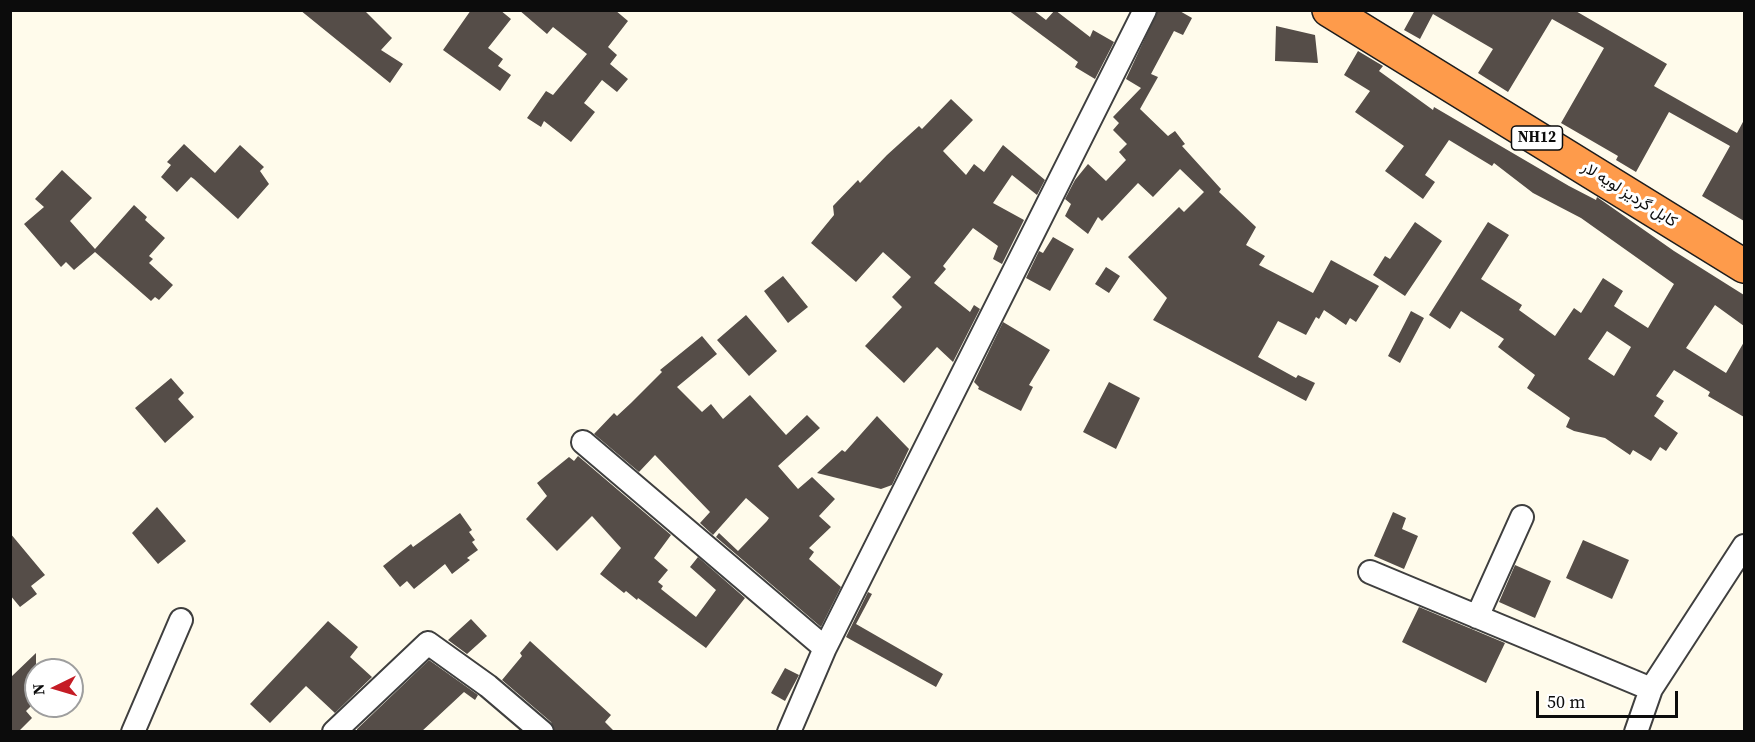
<!DOCTYPE html>
<html>
<head>
<meta charset="utf-8">
<style>
  body { margin:0 }
  #map { position:relative; width:1755px; height:742px; overflow:hidden; background:#fffbeb; font-family:"Source Serif 4",serif }
  canvas { display:block }
  .frame { position:absolute; inset:0; border:12px solid #0c0c0c; pointer-events:none }
  .north { position:absolute; left:24px; top:658px; width:60px; height:60px; box-sizing:border-box; background:#fff; border:2px solid #9e9e9e; border-radius:50%; rotate:265deg; font-size:16px; font-weight:700; line-height:24px; text-align:center; color:#0c0c0c }
  .north::after { content:''; display:block; margin:auto; width:21px; height:27px; background:#c51c25; clip-path:polygon(50% 0,100% 100%,50% 72%,0 100%) }
  .scale { position:absolute; left:1536px; top:691px; width:142px; height:27px; box-sizing:border-box; border:3px solid #0c0c0c; border-top:0; padding-left:8px; font-size:18px; line-height:21px; white-space:nowrap; color:#0c0c0c; -webkit-text-stroke:4px #fff; paint-order:stroke }
</style>
</head>
<body>
<div id="map">
<canvas width="1755" height="742"></canvas>
<div class="frame"></div>
<div class="north">N</div>
<div class="scale">50 m</div>
</div>
<script>
const context = document.querySelector('canvas').getContext('2d');
context.lineJoin = 'round';
function fill(path, color) {
  context.fillStyle = color;
  context.fill(path, 'evenodd');
}
function poly(rows) {
  const path = new Path2D();
  for (const r of rows) {
    path.moveTo(r[0], r[1]);
    for (let i = 2; i < r.length; i += 2) path.lineTo(r[i], r[i + 1]);
  }
  return path;
}
function strokePath(path, color, width, dash) {
  context.strokeStyle = color;
  context.lineWidth = width;
  context.lineCap = dash ? 'butt' : 'round';
  context.setLineDash(dash || []);
  context.stroke(path);
}
function write(font, color, halo, rows, align = 'center') {
  context.font = font + ' "Source Serif 4",Vazirmatn,serif';
  context.lineWidth = 6;
  context.setLineDash([]);
  context.textBaseline = 'middle';
  context.strokeStyle = halo;
  context.fillStyle = color;
  for (const [text, x, y, turn = 0] of rows) {
    context.save();
    context.translate(x, y);
    context.rotate((+turn || 0) * Math.PI / 180);
    context.textAlign = isNaN(turn) ? turn : align;
    if (halo) context.strokeText(text, 0, 0);
    context.fillText(text, 0, 0);
    context.restore();
  }
}
fill(poly([
  [300,10,364,10,392,38,381,50,403,64,390,83],
  [471,10,500,10,511,19,488,48,503,59,498,66,511,75,500,91,443,50],
  [519,10,615,10,628,21,608,47,617,55,610,64,628,79,617,92,602,80,584,103,595,112,571,142,544,121,541,127,527,118,546,91,553,95,587,54,553,27,547,34],
  [1008,10,1033,10,1046,20,1055,10,1090,37,1093,30,1114,42,1095,79,1075,67,1078,62],
  [1158,10,1178,10,1192,18,1183,35,1174,31,1151,74,1158,77,1140,109,1168,136,1175,131,1185,144,1182,146,1221,189,1219,192,1256,227,1246,245,1265,256,1259,265,1313,293,1331,260,1379,286,1356,322,1350,318,1346,325,1324,310,1319,319,1316,317,1306,335,1278,321,1258,357,1296,378,1298,375,1315,383,1306,401,1153,320,1167,298,1128,257,1179,207,1184,212,1204,192,1180,169,1153,197,1138,183,1102,221,1098,217,1088,234,1065,216,1071,204,1065,199,1075,180,1088,164,1106,181,1126,160,1119,152,1127,144,1113,130,1119,123,1113,117,1141,88,1126,79],
  [1415,10,1574,10,1667,64,1654,86,1737,133,1744,120,1744,221,1702,196,1730,146,1669,112,1636,172,1616,160,1618,156,1561,123,1604,48,1552,19,1508,92,1478,73,1493,49,1433,14,1420,39,1404,30],
  [1276,26,1315,35,1318,63,1275,61],
  [1358,51,1383,66,1379,71,1433,110,1434,107,1569,186,1596,200,1597,197,1674,251,1744,295,1744,326,1715,305,1686,348,1726,373,1744,342,1744,417,1708,396,1710,392,1674,370,1656,396,1664,401,1654,416,1678,433,1666,451,1660,447,1651,461,1633,450,1630,455,1605,438,1574,431,1566,427,1570,418,1527,388,1535,375,1498,347,1504,339,1461,311,1450,329,1429,315,1488,222,1509,235,1481,279,1522,305,1519,310,1555,336,1574,308,1581,313,1603,278,1623,291,1614,306,1648,328,1674,284,1581,218,1533,193,1494,163,1492,166,1449,140,1425,175,1435,182,1423,199,1385,171,1404,146,1355,112,1370,91,1344,75],
  [1607,331,1631,347,1614,376,1588,359],
  [951,99,973,120,943,151,966,175,974,164,984,172,1003,145,1045,180,1037,195,1012,175,993,203,1024,220,1002,264,993,259,998,246,973,228,943,266,946,269,934,283,970,312,974,305,980,309,953,362,937,347,904,383,865,346,902,307,892,297,911,277,883,252,856,282,811,243,834,215,833,206,858,180,860,183,887,155,919,126,922,129],
  [184,144,215,173,240,145,264,167,260,171,269,184,238,219,194,179,191,177,177,192,161,177,171,165,167,162],
  [62,170,92,198,70,221,95,249,134,205,147,217,145,220,165,238,149,256,153,259,149,263,173,285,159,300,155,297,151,301,95,252,74,270,66,262,61,267,24,224,44,207,35,199],
  [1415,222,1442,241,1405,296,1373,275,1385,256,1390,259],
  [1053,237,1074,249,1050,291,1026,278,1039,251,1043,253],
  [1106,267,1120,276,1109,293,1095,284],
  [783,276,808,307,788,323,764,291],
  [1411,311,1424,318,1400,363,1388,356],
  [746,315,777,351,749,376,717,340],
  [1003,322,1050,350,1029,385,1033,387,1021,411,978,389,979,387,974,382],
  [702,336,717,354,677,387,702,412,711,404,723,419,750,395,786,435,807,415,820,428,778,466,798,489,812,477,835,499,819,516,831,527,809,548,814,552,809,559,841,587,821,627,716,537,719,533,738,551,767,521,769,518,746,498,713,535,700,523,710,512,655,455,639,472,594,434,614,413,617,416,631,403,662,372,660,370],
  [171,378,184,393,178,399,194,417,165,443,135,408],
  [1109,382,1140,398,1116,449,1083,432],
  [877,416,909,449,892,485,881,489,817,473,842,450,845,452],
  [578,456,671,535,654,558,668,570,658,582,663,586,661,589,696,617,716,590,690,567,698,557,745,598,706,648,638,598,637,600,626,591,624,593,600,574,621,548,592,516,557,551,526,519,547,496,537,483,569,457,574,461],
  [157,507,186,541,158,564,132,533],
  [1393,512,1406,518,1402,529,1418,536,1404,569,1374,556],
  [460,513,472,530,469,532,475,540,472,542,478,550,467,558,470,560,452,574,445,564,414,589,407,581,400,587,383,566,411,544,413,547],
  [10,533,45,575,31,586,37,594,20,607,10,595],
  [1583,540,1629,560,1612,599,1566,578],
  [1515,565,1551,581,1535,618,1499,602],
  [868,592,872,594,856,624,943,674,936,687,846,637],
  [1419,607,1505,643,1486,683,1402,642],
  [471,619,487,636,467,654,448,640],
  [328,621,358,647,350,657,372,677,335,713,306,686,270,723,250,704],
  [530,641,611,715,605,722,615,732,555,732,551,722,502,680,522,656,520,653],
  [36,653,36,701,26,711,32,718,18,732,10,732,10,678],
  [429,660,478,695,475,700,464,692,421,732,357,732,357,729],
  [785,668,799,675,785,701,771,693]
]), '#554d48');
const minor = poly([
  [583,442,825,648],
  [1370,572,1651,689],
  [1477,617,1522,517],
  [133,732,181,620],
  [334,732,428,643,488,686,542,732],
  [789,732,825,648,1145,10],
  [1636,732,1651,689,1744,546]
]);
const highway = poly([
  [1329,10,1744,266]
]);
strokePath(minor, '#3f3f3f', 26);
strokePath(highway, '#1d1d1d', 36);
strokePath(minor, '#fff', 22);
strokePath(highway, '#fe9b4b', 33);
for (const [x, y, w] of [
  [1537,138,51]
]) {
  const box = new Path2D();
  box.roundRect(x - w / 2, y - 12, w, 24, 4.5);
  context.fillStyle = '#fff';
  context.fill(box);
  strokePath(box, '#0c0c0c', 1.5);
}
write('bold 15px', '#0c0c0c', null, [
  ["NH12",1537,138]
]);
write('16px', '#0c0c0c', '#fff', [
  ["کابل گردیز لویه لار",1629,195,32]
]);
</script>
</body>
</html>
